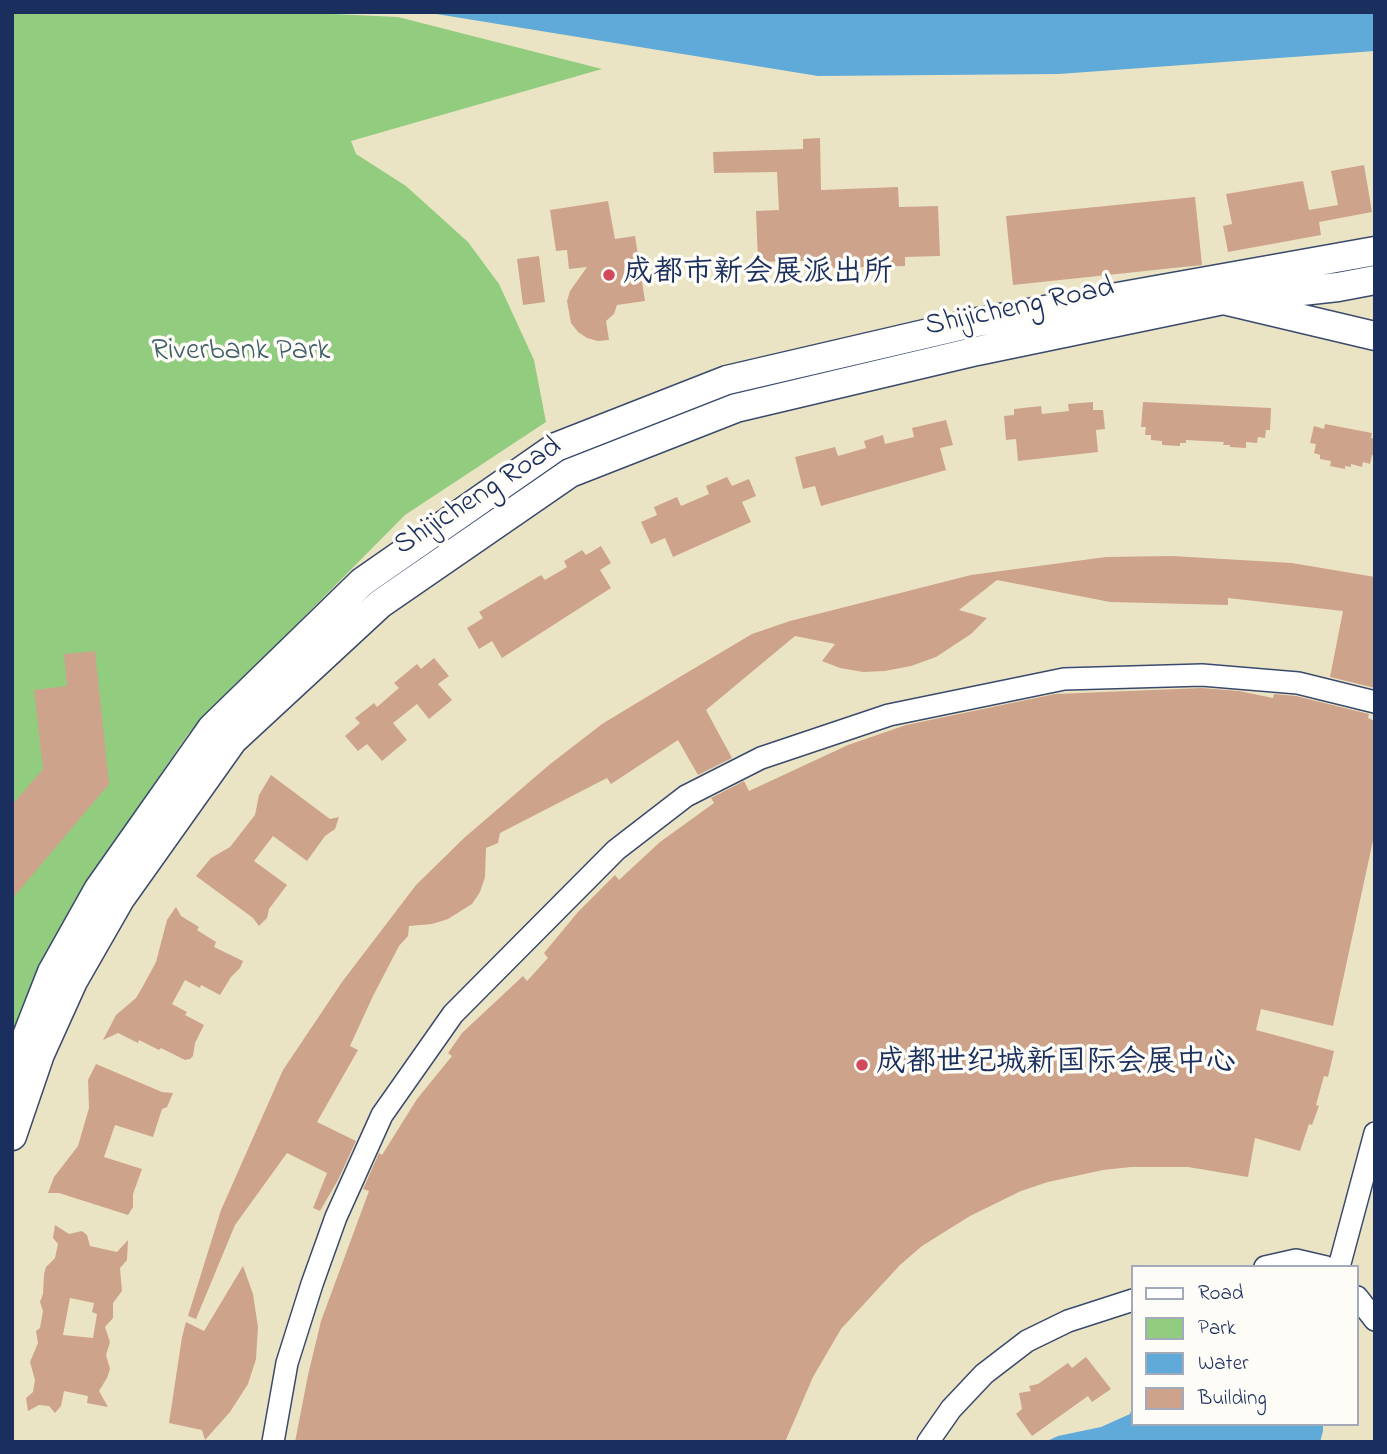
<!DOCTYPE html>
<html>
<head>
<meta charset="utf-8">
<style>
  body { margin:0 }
  #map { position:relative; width:1387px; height:1454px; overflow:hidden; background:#ebe4c4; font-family:"Indie Flower",sans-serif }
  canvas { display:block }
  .frame { position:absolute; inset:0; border:14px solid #1b2f5e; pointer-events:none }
  .legend { position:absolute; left:1131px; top:1265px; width:228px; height:161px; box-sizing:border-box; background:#fdfcf7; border:2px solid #a3aaba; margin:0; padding:9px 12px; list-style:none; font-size:21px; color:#1b2f5e }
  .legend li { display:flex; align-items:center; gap:14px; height:35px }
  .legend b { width:35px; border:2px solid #a3aaba }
</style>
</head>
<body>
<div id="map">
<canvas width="1387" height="1454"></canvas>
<div class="frame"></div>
<ul class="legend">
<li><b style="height:9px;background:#fff"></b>Road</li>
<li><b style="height:19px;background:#92cc7f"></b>Park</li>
<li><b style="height:19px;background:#5faad8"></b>Water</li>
<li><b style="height:19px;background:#cea38b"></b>Building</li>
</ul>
</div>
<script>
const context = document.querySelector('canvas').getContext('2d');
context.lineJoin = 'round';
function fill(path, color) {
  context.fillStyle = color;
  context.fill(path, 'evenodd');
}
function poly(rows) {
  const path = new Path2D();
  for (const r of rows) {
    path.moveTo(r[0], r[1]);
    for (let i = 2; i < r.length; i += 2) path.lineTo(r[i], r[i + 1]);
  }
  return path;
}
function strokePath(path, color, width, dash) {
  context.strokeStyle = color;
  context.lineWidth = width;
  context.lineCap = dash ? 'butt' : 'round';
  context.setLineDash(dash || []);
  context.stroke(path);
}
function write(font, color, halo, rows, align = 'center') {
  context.font = font + ' "Indie Flower","LXGW WenKai TC",sans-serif';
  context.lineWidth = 7;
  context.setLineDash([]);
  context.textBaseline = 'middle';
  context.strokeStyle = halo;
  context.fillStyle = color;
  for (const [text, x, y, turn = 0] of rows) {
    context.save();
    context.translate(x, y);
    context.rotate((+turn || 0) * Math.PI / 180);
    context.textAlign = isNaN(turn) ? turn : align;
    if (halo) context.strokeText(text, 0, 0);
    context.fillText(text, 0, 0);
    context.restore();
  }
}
fill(poly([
  [12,12,290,12,398,17,602,69,351,141,356,154,406,186,468,242,499,284,534,360,546,422,405,515,188,734,77,897,12,1032]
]), '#92cc7f');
fill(poly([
  [424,12,1375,12,1375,51,1059,74,818,76],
  [1133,1405,1133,1424,1323,1424,1323,1431,1320,1442,1045,1442,1058,1436,1101,1427,1130,1414]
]), '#5faad8');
fill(poly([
  [820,138,821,190,898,187,899,207,938,206,940,256,905,257,905,266,824,268,824,260,758,262,756,211,779,210,777,172,714,173,713,152,803,149,803,139],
  [1364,165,1372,212,1319,222,1321,235,1228,252,1223,226,1232,224,1226,194,1303,181,1309,210,1338,205,1331,171],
  [1195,197,1202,265,1013,285,1006,216],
  [608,201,615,239,635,236,645,301,617,305,614,314,606,321,609,340,598,341,587,338,578,332,571,323,567,301,570,291,587,267,569,269,567,250,556,251,550,210],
  [539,256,545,302,523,305,517,259],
  [1093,402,1093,410,1103,410,1105,429,1096,430,1098,452,1018,461,1016,439,1006,440,1004,416,1014,415,1014,409,1041,406,1042,414,1069,411,1068,404],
  [1143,402,1271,408,1270,430,1266,430,1265,438,1258,437,1257,443,1246,442,1246,448,1230,447,1230,445,1223,445,1224,442,1186,440,1186,443,1180,443,1180,446,1162,445,1162,441,1151,440,1151,435,1145,435,1146,427,1141,427],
  [946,420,953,445,940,448,946,470,821,506,815,486,803,489,795,457,835,447,838,456,866,448,864,441,883,435,885,444,914,437,912,428],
  [1325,424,1372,433,1371,438,1375,439,1375,455,1372,455,1370,464,1363,462,1362,467,1351,464,1351,467,1345,466,1345,469,1330,466,1331,461,1320,459,1320,455,1314,453,1316,444,1310,443,1314,426,1324,429],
  [727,477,732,486,749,479,756,496,742,502,751,522,673,557,665,538,651,544,641,522,657,515,654,507,677,497,681,506,709,494,706,486],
  [601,546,611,563,600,570,611,588,502,658,492,641,479,649,467,628,483,618,479,612,541,575,545,580,567,567,564,561,582,550,586,555],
  [1172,556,1292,563,1375,577,1375,688,1330,677,1343,611,1228,598,1228,605,1110,602,997,580,959,610,987,618,971,634,936,657,911,666,885,671,863,672,840,668,822,661,835,644,795,636,706,710,732,758,698,775,678,740,611,784,607,778,500,833,498,843,486,848,485,877,480,892,472,904,448,919,432,924,409,926,408,936,399,946,373,996,350,1046,358,1050,317,1122,356,1141,338,1180,320,1211,313,1208,327,1173,287,1153,235,1225,196,1319,188,1316,221,1210,283,1070,342,982,416,885,464,838,549,765,602,724,683,675,752,634,790,621,971,575,1106,557],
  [95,651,109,784,12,899,12,805,43,769,34,690,67,686,64,654],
  [434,658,449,676,438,684,452,700,429,719,417,704,393,723,407,740,382,761,367,744,358,751,345,736,360,723,355,718,374,703,377,707,399,688,394,683,417,664,421,669],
  [1202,688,1239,691,1273,698,1274,694,1296,696,1369,714,1368,718,1375,721,1375,831,1333,1026,1261,1009,1256,1030,1334,1051,1328,1077,1324,1076,1316,1105,1319,1106,1312,1125,1309,1124,1300,1151,1255,1138,1248,1177,1188,1167,1131,1167,1103,1170,1048,1182,1021,1191,970,1216,922,1246,900,1265,841,1329,813,1377,785,1442,295,1442,308,1375,321,1321,369,1191,363,1189,379,1153,382,1155,417,1099,452,1056,448,1053,462,1033,523,976,527,981,548,958,544,953,578,912,615,875,619,880,660,842,714,803,711,798,744,781,749,791,848,745,906,725,1055,694],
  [271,775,330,819,339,817,335,829,325,836,307,861,273,836,254,861,287,885,269,909,267,918,259,926,253,918,196,876,211,858,230,847,255,815,259,795],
  [176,907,181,916,199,927,197,930,216,942,214,947,243,961,240,968,231,977,220,995,201,985,200,988,185,980,172,1004,187,1012,185,1015,204,1025,195,1043,193,1056,190,1059,185,1060,161,1048,159,1050,139,1040,138,1043,118,1033,103,1040,116,1015,136,998,143,986,156,962,167,920],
  [96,1064,162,1092,173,1093,167,1107,162,1109,153,1137,115,1125,104,1157,142,1169,133,1194,133,1207,128,1215,59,1193,48,1193,54,1177,78,1146,89,1108,88,1080],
  [55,1225,69,1234,82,1231,87,1235,90,1246,117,1252,128,1240,127,1260,120,1268,122,1291,113,1303,113,1318,105,1327,110,1342,106,1355,110,1369,107,1378,99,1391,108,1407,87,1403,88,1396,64,1391,61,1406,55,1413,49,1406,39,1405,28,1411,26,1398,33,1392,35,1380,30,1362,38,1343,36,1331,40,1328,43,1311,40,1302,43,1294,44,1274,46,1267,55,1258,58,1244,53,1238],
  [70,1298,94,1303,92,1312,97,1314,93,1338,63,1335],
  [243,1266,253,1294,258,1327,256,1359,248,1384,230,1412,205,1440,202,1430,169,1423,182,1337,186,1322,204,1331],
  [1086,1357,1111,1389,1092,1402,1088,1396,1032,1436,1016,1414,1022,1409,1019,1393,1031,1391,1029,1386,1038,1384,1068,1363,1072,1368]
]), '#cea38b');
const minor = poly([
  [1265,1267,1296,1260,1326,1267],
  [1339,1267,1375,1133],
  [1357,1297,1375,1320],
  [273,1442,287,1363,312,1284,336,1217,382,1115,453,1014,616,850,686,796,761,758,889,715,1064,679,1202,675,1298,683,1375,702],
  [928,1442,951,1409,984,1374,1027,1341,1068,1321,1133,1300]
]);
const major = poly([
  [1247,297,1338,287,1375,280],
  [12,1074,52,972,98,890,212,728,362,582,556,447,727,380,972,323,1375,251],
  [12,1136,40,1054,73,981,120,899,233,740,380,604,570,473,736,408,977,351,1223,300,1375,336]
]);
strokePath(minor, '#3a4a6d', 24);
strokePath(major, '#3a4a6d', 31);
strokePath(minor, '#fff', 21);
strokePath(major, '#fff', 28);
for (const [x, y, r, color] of [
  [609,275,7,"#d1495b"],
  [862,1065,7,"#d1495b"]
]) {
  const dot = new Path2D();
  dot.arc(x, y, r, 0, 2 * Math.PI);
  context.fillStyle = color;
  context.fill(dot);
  strokePath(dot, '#fdfcf7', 2.5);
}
write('30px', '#1b2f5e', '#fdfcf7', [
  ["成都市新会展派出所",623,275],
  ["成都世纪城新国际会展中心",876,1065]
], 'left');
write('30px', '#1b2f5e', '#fdfcf7', [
  ["Shijicheng Road",1020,309,-12],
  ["Shijicheng Road",479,498,-33]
]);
write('30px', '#3f5e68', '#fdfcf7', [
  ["Riverbank Park",241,353]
]);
</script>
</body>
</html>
